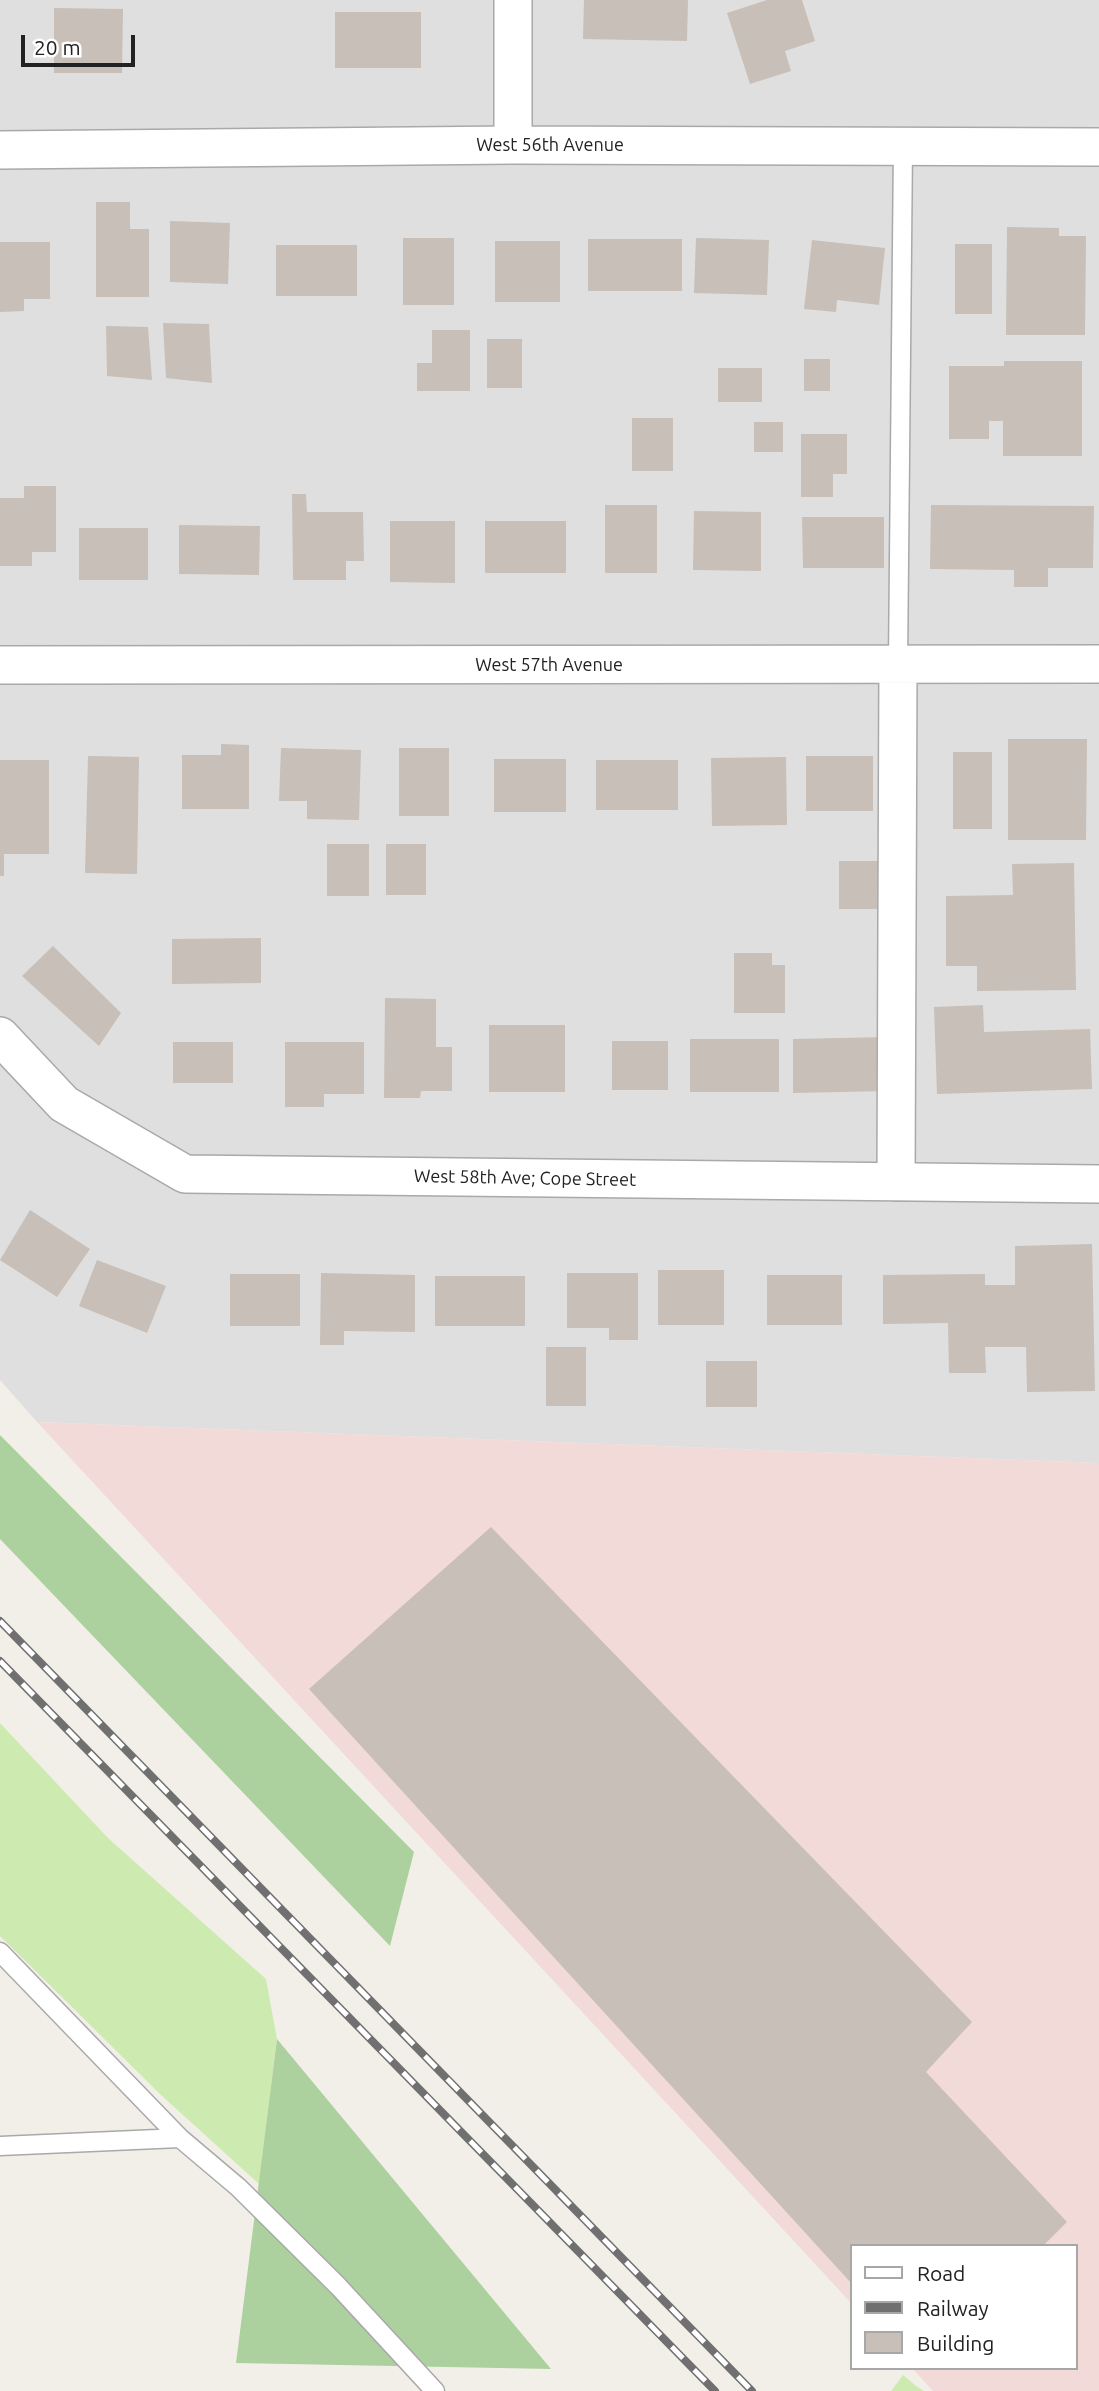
<!DOCTYPE html>
<html>
<head>
<meta charset="utf-8">
<style>
  body { margin:0 }
  #map { position:relative; width:1099px; height:2391px; overflow:hidden; background:#f2efe9; font-family:Ubuntu,sans-serif }
  canvas { display:block }
  .legend { position:absolute; left:850px; top:2244px; width:228px; height:126px; box-sizing:border-box; background:#fff; border:2px solid #a7a7a7; margin:0; padding:9px 12px; list-style:none; font-size:21px; color:#222 }
  .legend li { display:flex; align-items:center; gap:14px; height:35px }
  .legend b { width:35px; border:2px solid #a7a7a7 }
  .scale { position:absolute; left:21px; top:35px; width:114px; height:32px; box-sizing:border-box; border:4px solid #222; border-top:0; padding-left:9px; font-size:21px; line-height:24px; white-space:nowrap; color:#222; -webkit-text-stroke:5px #fff; paint-order:stroke }
</style>
</head>
<body>
<div id="map">
<canvas width="1099" height="2391"></canvas>
<ul class="legend">
<li><b style="height:9px;background:#fff"></b>Road</li>
<li><b style="height:9px;background:#707070"></b>Railway</li>
<li><b style="height:19px;background:#c7bfb8"></b>Building</li>
</ul>
<div class="scale">20 m</div>
</div>
<script>
const context = document.querySelector('canvas').getContext('2d');
context.lineJoin = 'round';
function fill(path, color) {
  context.fillStyle = color;
  context.fill(path, 'evenodd');
}
function poly(rows) {
  const path = new Path2D();
  for (const r of rows) {
    path.moveTo(r[0], r[1]);
    for (let i = 2; i < r.length; i += 2) path.lineTo(r[i], r[i + 1]);
  }
  return path;
}
function strokePath(path, color, width, dash) {
  context.strokeStyle = color;
  context.lineWidth = width;
  context.lineCap = dash ? 'butt' : 'round';
  context.setLineDash(dash || []);
  context.stroke(path);
}
function write(font, color, halo, rows, align = 'center') {
  context.font = font + ' Ubuntu,sans-serif';
  context.lineWidth = 7;
  context.setLineDash([]);
  context.textBaseline = 'middle';
  context.strokeStyle = halo;
  context.fillStyle = color;
  for (const [text, x, y, turn = 0] of rows) {
    context.save();
    context.translate(x, y);
    context.rotate((+turn || 0) * Math.PI / 180);
    context.textAlign = isNaN(turn) ? turn : align;
    if (halo) context.strokeText(text, 0, 0);
    context.fillText(text, 0, 0);
    context.restore();
  }
}
fill(poly([
  [0,0,1099,0,1099,1463,37,1422,0,1380]
]), '#e0dfdf');
fill(poly([
  [37,1422,1099,1463,1099,2391,933,2391,912,2368,1076,2368,1076,2246,852,2246,852,2304]
]), '#f2dad9');
fill(poly([
  [0,1723,108,1838,266,1979,277,2039,259,2184,161,2095,0,1936],
  [903,2375,916,2386,924,2391,891,2391]
]), '#cdebb0');
fill(poly([
  [0,1435,414,1852,390,1946,0,1539],
  [277,2039,551,2369,236,2363]
]), '#add19e');
fill(poly([
  [584,0,688,0,687,41,583,39],
  [767,0,802,0,815,41,785,51,791,71,750,84,727,13],
  [54,8,123,9,122,73,54,73],
  [335,12,421,12,421,68,335,68],
  [96,202,130,202,130,229,149,229,149,297,96,297],
  [170,221,230,223,228,284,170,282],
  [1007,227,1059,228,1059,236,1086,236,1085,335,1006,335],
  [403,238,454,238,454,305,403,305],
  [696,238,769,240,767,295,694,293],
  [588,239,682,239,682,291,588,291],
  [812,240,885,248,879,305,837,300,836,312,804,309],
  [495,241,560,241,560,302,495,302],
  [0,242,50,242,50,299,24,299,24,311,0,312],
  [955,244,992,244,992,314,955,314],
  [276,245,357,245,357,296,276,296],
  [163,323,209,324,212,383,166,378],
  [106,326,148,327,152,380,107,376],
  [432,330,470,330,470,391,417,391,417,363,432,363],
  [487,339,522,339,522,388,487,388],
  [804,359,830,359,830,391,804,391],
  [1004,361,1082,361,1082,456,1003,456,1003,421,989,421,989,439,949,439,949,366,1004,366],
  [718,368,762,368,762,402,718,402],
  [632,418,673,418,673,471,632,471],
  [754,422,783,422,783,452,754,452],
  [801,434,847,434,847,474,833,474,833,497,801,497],
  [24,486,56,486,56,552,32,552,32,566,0,566,0,498,24,498],
  [292,494,306,494,307,512,363,512,364,561,346,561,346,580,293,580],
  [605,505,657,505,657,573,605,573],
  [931,505,1094,506,1093,568,1048,568,1048,587,1014,587,1014,570,930,569],
  [694,511,761,512,761,571,693,570],
  [802,517,884,517,884,568,803,568],
  [390,521,455,521,455,583,390,582],
  [485,521,566,521,566,573,485,573],
  [179,525,260,526,259,575,179,574],
  [79,528,148,528,148,580,79,580],
  [1008,739,1087,739,1086,840,1008,840],
  [221,744,249,745,249,809,182,809,182,755,221,755],
  [281,748,361,750,359,820,307,819,307,801,279,801],
  [399,748,449,748,449,816,399,816],
  [953,752,992,752,992,829,953,829],
  [88,756,139,757,137,874,85,873],
  [806,756,873,756,873,811,806,811],
  [786,757,787,825,712,826,711,758],
  [494,759,566,759,566,812,494,812],
  [0,760,49,760,49,854,4,854,4,876,0,876],
  [596,760,678,760,678,810,596,810],
  [327,844,369,844,369,896,327,896],
  [386,844,426,844,426,895,386,895],
  [839,861,882,861,882,909,839,909],
  [1074,863,1076,990,977,991,977,966,946,966,946,896,1013,895,1012,864],
  [261,938,261,983,172,984,172,939],
  [53,946,121,1013,99,1046,22,976],
  [734,953,772,953,772,965,785,965,785,1013,734,1013],
  [385,998,436,999,436,1047,452,1047,452,1091,421,1091,420,1098,384,1098],
  [983,1005,984,1032,1090,1029,1092,1089,937,1094,934,1007],
  [489,1025,565,1025,565,1092,489,1092],
  [887,1037,888,1091,793,1093,793,1039],
  [690,1039,779,1039,779,1092,690,1092],
  [612,1041,668,1041,668,1090,612,1090],
  [173,1042,233,1042,233,1083,173,1083],
  [285,1042,364,1042,364,1094,324,1094,324,1107,285,1107],
  [30,1210,90,1249,57,1297,0,1260],
  [1092,1244,1095,1391,1027,1392,1026,1347,985,1347,986,1373,949,1373,948,1323,883,1324,883,1275,985,1274,985,1285,1015,1285,1015,1246],
  [97,1260,166,1286,147,1333,79,1306],
  [658,1270,724,1270,724,1325,658,1325],
  [321,1273,415,1275,415,1332,344,1331,344,1345,320,1345],
  [567,1273,638,1273,638,1340,609,1340,609,1328,567,1328],
  [230,1274,300,1274,300,1326,230,1326],
  [767,1275,842,1275,842,1325,767,1325],
  [435,1276,525,1276,525,1326,435,1326],
  [546,1347,586,1347,586,1406,546,1406],
  [706,1361,757,1361,757,1407,706,1407],
  [491,1527,972,2022,926,2072,1067,2222,1043,2246,852,2246,852,2284,309,1689]
]), '#c7bfb8');
const service = poly([
  [898,664,903,144],
  [0,1952,180,2138,238,2187,338,2286,435,2391],
  [0,2146,180,2138]
]);
const minor = poly([
  [513,145,513,0],
  [0,150,513,145,1099,147],
  [0,665,1099,664],
  [0,1036,64,1104,185,1174,1099,1184],
  [896,1182,898,664]
]);
strokePath(service, '#a9a9a9', 21);
strokePath(minor, '#a9a9a9', 40);
strokePath(service, '#fff', 18);
strokePath(minor, '#fff', 37);
const rail = poly([
  [0,1621,752,2391],
  [0,1661,715,2391]
]);
strokePath(rail, '#707070', 8);
strokePath(rail, '#fff', 5, [16]);
write('18px', '#222', '#fff', [
  ["West 56th Avenue",550,145],
  ["West 57th Avenue",549,665],
  ["West 58th Ave; Cope Street",525,1178,1]
]);
</script>
</body>
</html>
